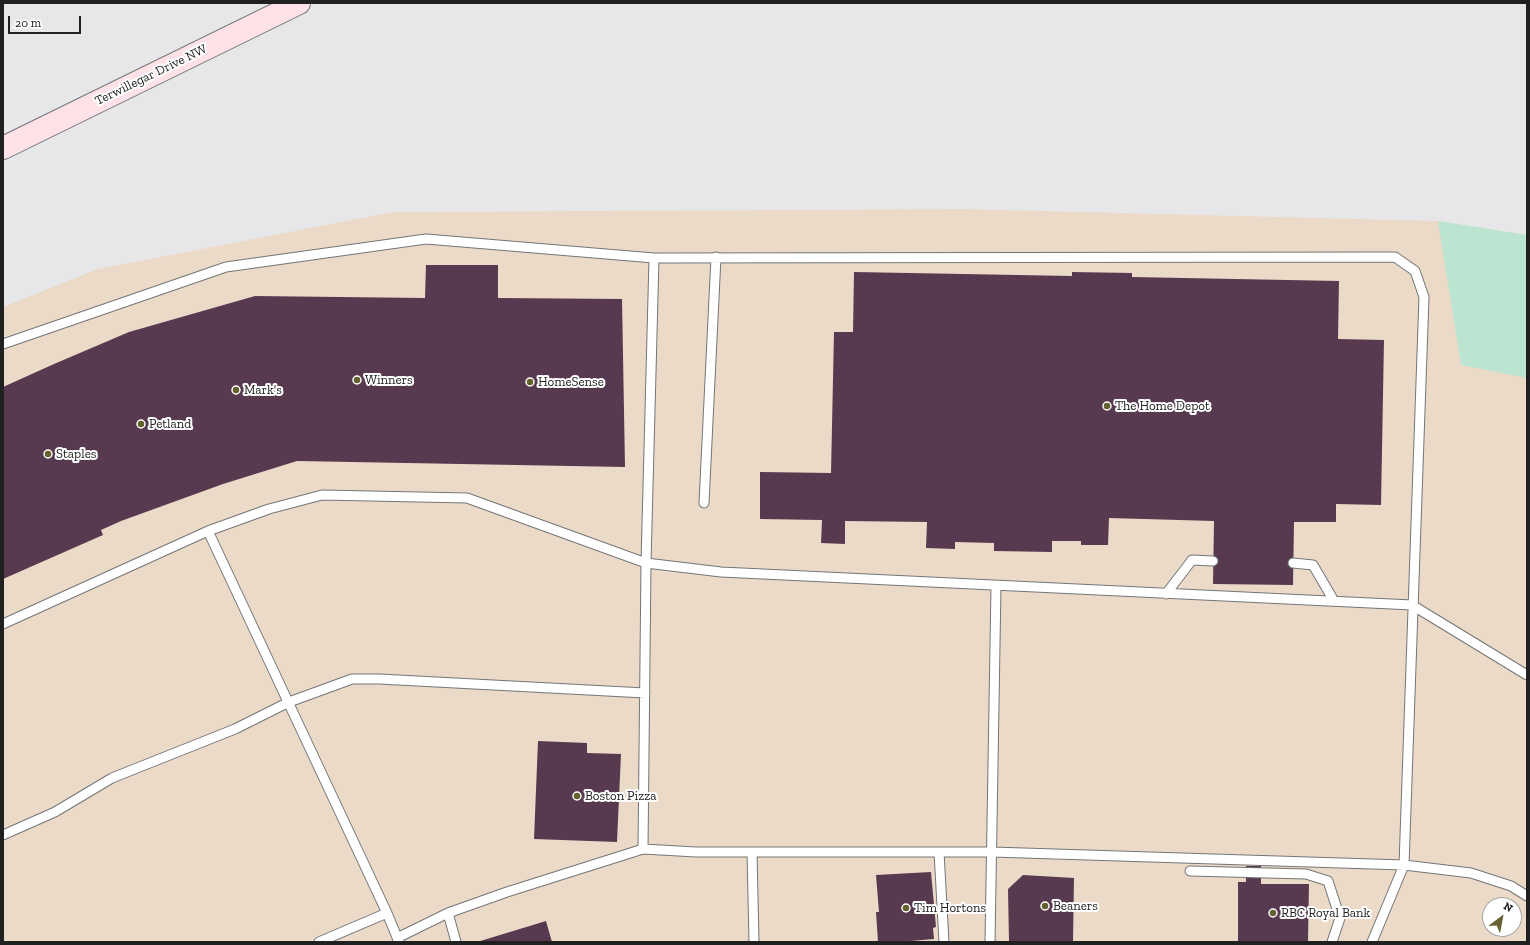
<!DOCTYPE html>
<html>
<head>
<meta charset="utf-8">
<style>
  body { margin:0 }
  #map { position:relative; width:1530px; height:945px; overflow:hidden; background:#e7e7e9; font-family:"Zilla Slab",serif }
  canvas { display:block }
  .frame { position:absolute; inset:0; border:4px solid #202021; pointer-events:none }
  .north { position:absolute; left:1482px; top:897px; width:40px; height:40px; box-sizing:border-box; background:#fff; border:1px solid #a6a6a6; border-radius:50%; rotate:32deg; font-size:11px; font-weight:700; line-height:16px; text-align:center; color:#202021 }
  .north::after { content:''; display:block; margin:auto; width:14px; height:18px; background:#64612e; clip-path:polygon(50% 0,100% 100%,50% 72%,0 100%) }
  .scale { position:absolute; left:8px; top:16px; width:73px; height:18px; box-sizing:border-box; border:2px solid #202021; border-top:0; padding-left:5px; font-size:12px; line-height:14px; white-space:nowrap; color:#202021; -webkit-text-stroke:3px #fff; paint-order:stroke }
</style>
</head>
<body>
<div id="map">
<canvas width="1530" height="945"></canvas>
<div class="frame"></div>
<div class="north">N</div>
<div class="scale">20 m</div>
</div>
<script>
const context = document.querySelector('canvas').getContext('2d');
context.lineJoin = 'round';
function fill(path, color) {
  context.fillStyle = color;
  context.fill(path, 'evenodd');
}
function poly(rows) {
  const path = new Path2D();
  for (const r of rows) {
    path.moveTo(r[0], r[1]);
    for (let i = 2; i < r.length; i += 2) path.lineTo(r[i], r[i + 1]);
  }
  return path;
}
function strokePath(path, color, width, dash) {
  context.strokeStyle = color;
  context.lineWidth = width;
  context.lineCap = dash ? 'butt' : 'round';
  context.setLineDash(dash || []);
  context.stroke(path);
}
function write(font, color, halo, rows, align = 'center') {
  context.font = font + ' "Zilla Slab",serif';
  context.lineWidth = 4;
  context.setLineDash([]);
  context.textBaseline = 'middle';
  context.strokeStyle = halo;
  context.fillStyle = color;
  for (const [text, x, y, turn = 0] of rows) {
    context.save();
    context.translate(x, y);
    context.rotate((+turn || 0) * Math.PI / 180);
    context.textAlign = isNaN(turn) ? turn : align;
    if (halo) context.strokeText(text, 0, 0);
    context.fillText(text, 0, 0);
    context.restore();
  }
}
fill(poly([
  [964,209,1438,221,1527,235,1527,942,3,942,3,307,98,269,393,212],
  [1490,905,1514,905,1514,929,1490,929]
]), '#ecdac9');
fill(poly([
  [1438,221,1527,235,1527,378,1461,365]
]), '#bbe5d1');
fill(poly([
  [426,265,498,265,498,298,622,299,625,467,297,461,223,484,121,521,101,530,103,535,3,579,3,387,54,364,129,332,255,296,425,298],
  [854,272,1072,276,1072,272,1132,273,1132,277,1339,281,1338,339,1384,340,1381,505,1336,504,1336,522,1294,522,1293,585,1213,584,1214,521,1109,518,1108,545,1081,545,1081,541,1052,541,1052,552,994,551,994,543,955,542,955,549,926,548,927,522,845,521,845,544,821,543,822,520,760,519,760,472,831,473,834,332,853,332],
  [538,741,587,743,587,753,621,754,617,842,534,839],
  [1246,866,1261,866,1261,884,1309,884,1308,942,1238,942,1238,882,1246,882],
  [931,872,936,927,933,928,934,939,911,941,911,942,878,942,876,912,879,912,876,875],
  [1023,875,1074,878,1073,942,1009,942,1008,889],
  [546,921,552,942,477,942]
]), '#583a50');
const service = poly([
  [3,344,226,267,426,239,654,258,1395,257,1415,271,1424,297,1404,865,1372,942],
  [704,503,716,257],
  [208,531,387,913,399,942],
  [1293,563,1313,565,1334,601],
  [1166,594,1192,560,1213,561],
  [3,624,208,531,269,509,322,495,467,498,646,563,721,572,1412,605,1527,675],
  [3,835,55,812,112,778,235,729,289,702,352,679,379,679,645,693],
  [643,849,646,563,654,258],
  [752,852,754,942],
  [939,852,944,942],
  [1190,871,1306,874,1328,881,1340,918,1332,942],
  [448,913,456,942],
  [397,938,448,913,507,892,643,849,696,852,992,852,1404,865,1471,873,1511,886,1527,896],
  [319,942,387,913],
  [990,942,996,586]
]);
const secondary = poly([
  [3,148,299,3]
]);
strokePath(service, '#747576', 11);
strokePath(secondary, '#747576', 24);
strokePath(service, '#fff', 9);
strokePath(secondary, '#fee2e8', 22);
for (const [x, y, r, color] of [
  [357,380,4,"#64612e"],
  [530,382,4,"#64612e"],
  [236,390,4,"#64612e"],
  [1107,406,4,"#64612e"],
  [141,424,4,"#64612e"],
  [48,454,4,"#64612e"],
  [577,796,4,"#64612e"],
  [1045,906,4,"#64612e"],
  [906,908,4,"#64612e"],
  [1273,913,4,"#64612e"]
]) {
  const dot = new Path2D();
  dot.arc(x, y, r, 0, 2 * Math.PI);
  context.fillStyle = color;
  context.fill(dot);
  strokePath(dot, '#fff', 1.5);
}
write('13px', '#202021', '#fff', [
  ["Terwillegar Drive NW",151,75,-26]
]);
write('13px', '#202021', '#fff', [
  ["Winners",365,380],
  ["HomeSense",538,382],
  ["Mark's",244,390],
  ["The Home Depot",1115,406],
  ["Petland",149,424],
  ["Staples",56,454],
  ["Boston Pizza",585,796],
  ["Beaners",1053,906],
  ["Tim Hortons",914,908],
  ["RBC Royal Bank",1281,913]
], 'left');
</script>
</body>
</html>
